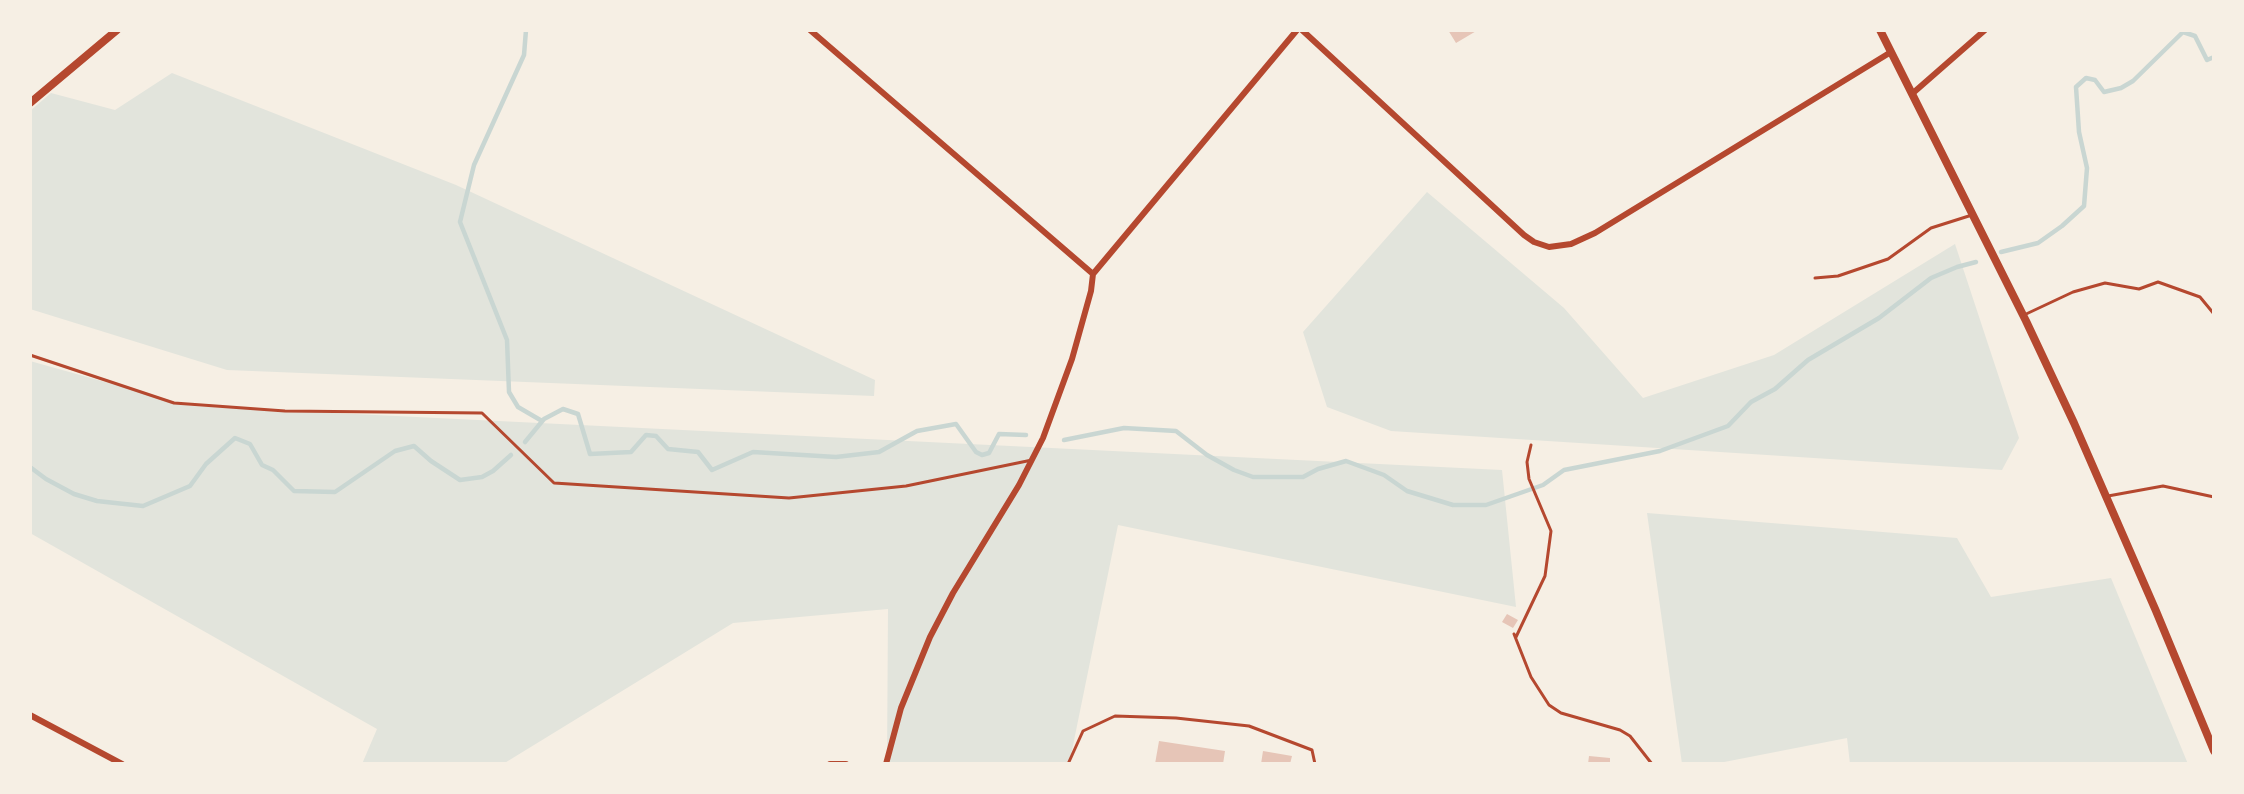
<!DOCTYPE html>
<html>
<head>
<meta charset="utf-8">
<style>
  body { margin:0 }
  #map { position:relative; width:2244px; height:794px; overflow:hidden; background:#f6efe4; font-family:Manrope,sans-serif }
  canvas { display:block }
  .frame { position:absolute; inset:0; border:32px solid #f6efe4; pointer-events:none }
</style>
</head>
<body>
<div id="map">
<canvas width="2244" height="794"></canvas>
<div class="frame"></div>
</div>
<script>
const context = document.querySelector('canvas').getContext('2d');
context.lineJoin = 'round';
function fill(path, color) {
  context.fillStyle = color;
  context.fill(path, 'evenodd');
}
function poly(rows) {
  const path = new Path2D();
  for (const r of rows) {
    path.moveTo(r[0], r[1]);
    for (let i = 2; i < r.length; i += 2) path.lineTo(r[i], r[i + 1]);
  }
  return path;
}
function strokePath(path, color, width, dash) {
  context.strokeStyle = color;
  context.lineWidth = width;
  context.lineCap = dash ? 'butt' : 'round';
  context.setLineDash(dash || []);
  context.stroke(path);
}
fill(poly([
  [172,73,456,185,875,380,874,396,227,370,30,309,30,111,51,93,115,110],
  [1427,192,1564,308,1643,398,1774,355,1955,244,2019,438,2002,470,1391,431,1327,407,1303,332],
  [30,361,191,406,1502,470,1516,607,1118,525,1070,760,1068,764,887,764,888,609,733,623,503,764,362,764,377,729,30,533],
  [1647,513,1957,538,1991,597,2111,578,2188,764,1850,764,1847,738,1714,764,1682,764]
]), '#e2e4dc');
strokePath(poly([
  [526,30,524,55,474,165,460,222,507,340,509,392,518,407,542,421],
  [2001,252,2038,243,2062,226,2084,206,2087,168,2079,132,2076,87,2086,78,2095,80,2104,92,2121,88,2133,81,2183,32,2195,36,2207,60,2214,57],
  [1064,440,1124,428,1176,431,1207,455,1234,470,1253,477,1303,477,1318,469,1346,461,1384,475,1407,491,1453,505,1486,505,1543,485,1564,470,1660,451,1728,426,1751,402,1775,389,1808,360,1879,318,1931,278,1957,267,1976,262],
  [525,442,544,419,563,409,578,414,590,454,631,452,646,435,656,436,668,449,698,452,712,470,753,452,836,457,879,452,917,431,956,424,976,452,982,455,989,453,999,434,1026,435],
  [30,467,46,479,74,494,97,501,143,506,190,486,206,464,235,438,250,444,262,465,273,470,294,491,335,492,395,451,414,446,431,461,460,480,482,477,493,471,511,455]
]), '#c9d6d2', 4.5);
fill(poly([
  [1448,30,1478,30,1456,43],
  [1507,614,1518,620,1513,628,1502,622],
  [1159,741,1225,751,1223,764,1155,764],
  [1263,751,1292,756,1290,764,1261,764],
  [1589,756,1610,758,1610,764,1588,764]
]), '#e6c5b7');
strokePath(poly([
  [1815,278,1838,276,1888,259,1931,228,1972,215],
  [2024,315,2073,292,2105,283,2139,289,2158,282,2200,297,2214,314],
  [30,355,174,403,285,411,482,413,554,483,789,498,906,486,1032,460],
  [2108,496,2163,486,2214,497],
  [1514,634,1531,677,1549,705,1561,713,1620,730,1630,736,1652,764],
  [1516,637,1545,576,1551,531,1529,479,1527,462,1531,445],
  [1068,764,1083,731,1115,716,1176,718,1249,726,1312,750,1315,764]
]), '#b5482f', 3);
strokePath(poly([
  [810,30,1093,274],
  [1302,30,1524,235,1534,242,1549,247,1571,244,1595,233,1891,52],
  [1913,93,1985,30],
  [30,715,122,764],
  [830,764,846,764],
  [886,764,901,708,930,637,953,593,1019,485,1043,438,1072,359,1091,291,1093,274,1297,30]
]), '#b5482f', 6);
strokePath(poly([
  [1880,30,2026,321,2074,423,2156,611,2214,751],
  [30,103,117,30]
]), '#b5482f', 8);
</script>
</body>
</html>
